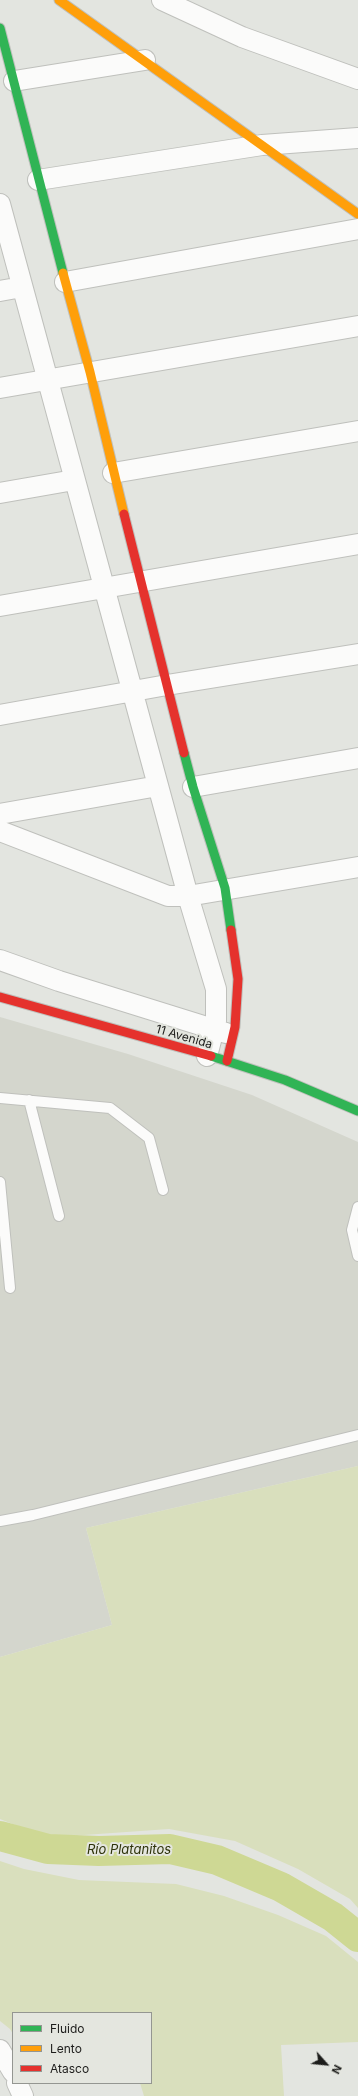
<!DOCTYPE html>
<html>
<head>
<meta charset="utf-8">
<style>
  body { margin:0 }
  #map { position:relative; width:358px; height:2096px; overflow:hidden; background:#e3e5e0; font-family:Inter,sans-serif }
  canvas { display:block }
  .legend { position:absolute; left:12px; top:2012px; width:140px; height:72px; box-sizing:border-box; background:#e4e6df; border:1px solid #949691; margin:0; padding:5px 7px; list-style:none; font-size:12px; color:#1d1d1b }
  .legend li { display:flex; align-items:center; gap:8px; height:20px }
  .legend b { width:20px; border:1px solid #949691 }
  .north { position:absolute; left:306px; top:2044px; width:40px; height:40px; -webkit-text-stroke:3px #e4e6df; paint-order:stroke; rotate:117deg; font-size:11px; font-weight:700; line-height:16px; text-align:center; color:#1d1d1b }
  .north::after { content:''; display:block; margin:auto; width:14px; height:18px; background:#1d1d1b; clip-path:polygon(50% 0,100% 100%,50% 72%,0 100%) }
</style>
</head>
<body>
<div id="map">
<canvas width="358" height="2096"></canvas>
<ul class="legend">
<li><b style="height:5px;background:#30b455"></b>Fluido</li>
<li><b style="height:5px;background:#ff9f0a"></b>Lento</li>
<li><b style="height:5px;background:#e5322d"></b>Atasco</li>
</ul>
<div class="north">N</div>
</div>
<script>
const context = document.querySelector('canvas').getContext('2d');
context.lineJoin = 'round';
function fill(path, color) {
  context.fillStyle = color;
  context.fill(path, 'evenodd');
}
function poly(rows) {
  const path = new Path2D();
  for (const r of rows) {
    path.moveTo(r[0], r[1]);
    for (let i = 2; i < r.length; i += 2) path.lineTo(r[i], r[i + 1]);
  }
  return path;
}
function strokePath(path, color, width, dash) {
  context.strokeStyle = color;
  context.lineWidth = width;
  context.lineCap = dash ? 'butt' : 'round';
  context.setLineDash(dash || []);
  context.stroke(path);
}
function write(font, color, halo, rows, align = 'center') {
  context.font = font + ' Inter,sans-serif';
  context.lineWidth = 4;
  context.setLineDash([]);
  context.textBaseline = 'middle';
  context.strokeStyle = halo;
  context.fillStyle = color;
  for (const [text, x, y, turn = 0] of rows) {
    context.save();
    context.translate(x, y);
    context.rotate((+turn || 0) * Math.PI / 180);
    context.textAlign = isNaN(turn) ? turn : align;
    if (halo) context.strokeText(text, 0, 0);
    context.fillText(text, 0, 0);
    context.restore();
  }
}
fill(poly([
  [0,1017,128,1054,252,1095,358,1142,358,1466,86,1528,112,1625,0,1657]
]), '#d4d6cd');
fill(poly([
  [358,1466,358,1908,350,1899,298,1869,235,1841,169,1829,84,1835,43,1836,0,1819,0,1657,112,1625,86,1528],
  [0,1861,24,1869,79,1880,176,1884,224,1896,278,1915,326,1936,358,1962,358,2042,281,2045,284,2096,144,2096,140,2083,151,2083,151,2013,13,2013,13,2034,10,2029,0,2021]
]), '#d9dfbd');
strokePath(poly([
  [0,1836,48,1849,99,1851,170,1849,217,1860,281,1887,333,1917,358,1937]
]), '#ced894', 30);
const lane = poly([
  [0,1098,110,1108,149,1138,163,1190],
  [29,1100,59,1216],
  [0,1182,10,1288],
  [358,1207,352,1230,358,1256],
  [0,1521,33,1515,358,1435]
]);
const street = poly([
  [162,0,242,37,358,79],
  [14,81,145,60],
  [38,180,262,145,358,138],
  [0,204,188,896,216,989,216,1021,207,1056],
  [65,282,358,229],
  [0,291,22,287],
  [0,388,358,326],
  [113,473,358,431],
  [0,493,74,480],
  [0,606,358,544],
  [0,715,167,685,358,654],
  [193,787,358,758],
  [0,814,158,786],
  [0,831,168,896,188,896,358,867],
  [0,960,59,981,226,1033],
  [0,2050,13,2072],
  [17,2083,23,2096]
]);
const fast = poly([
  [0,28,63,273],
  [184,753,193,787,225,888,231,930],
  [211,1056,285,1080,358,1111]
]);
const slow = poly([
  [59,0,358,214],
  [63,273,90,372,124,514]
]);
const jam = poly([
  [124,514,184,753],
  [0,997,211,1056],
  [227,1061,235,1027,238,979,231,930]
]);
strokePath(lane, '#bfc0bc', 12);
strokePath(street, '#bfc0bc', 22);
strokePath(fast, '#bfc0bc', 11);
strokePath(slow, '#bfc0bc', 11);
strokePath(jam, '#bfc0bc', 11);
strokePath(lane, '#fbfbfa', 10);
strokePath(street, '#fbfbfa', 20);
strokePath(fast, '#30b455', 9);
strokePath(slow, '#ff9f0a', 9);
strokePath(jam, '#e5322d', 9);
write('12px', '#1d1d1b', '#e4e6df', [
  ["11 Avenida",184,1037,16]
]);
write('italic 13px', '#2e330a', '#e4e6df', [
  ["Río Platanitos",129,1850]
]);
</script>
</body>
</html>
